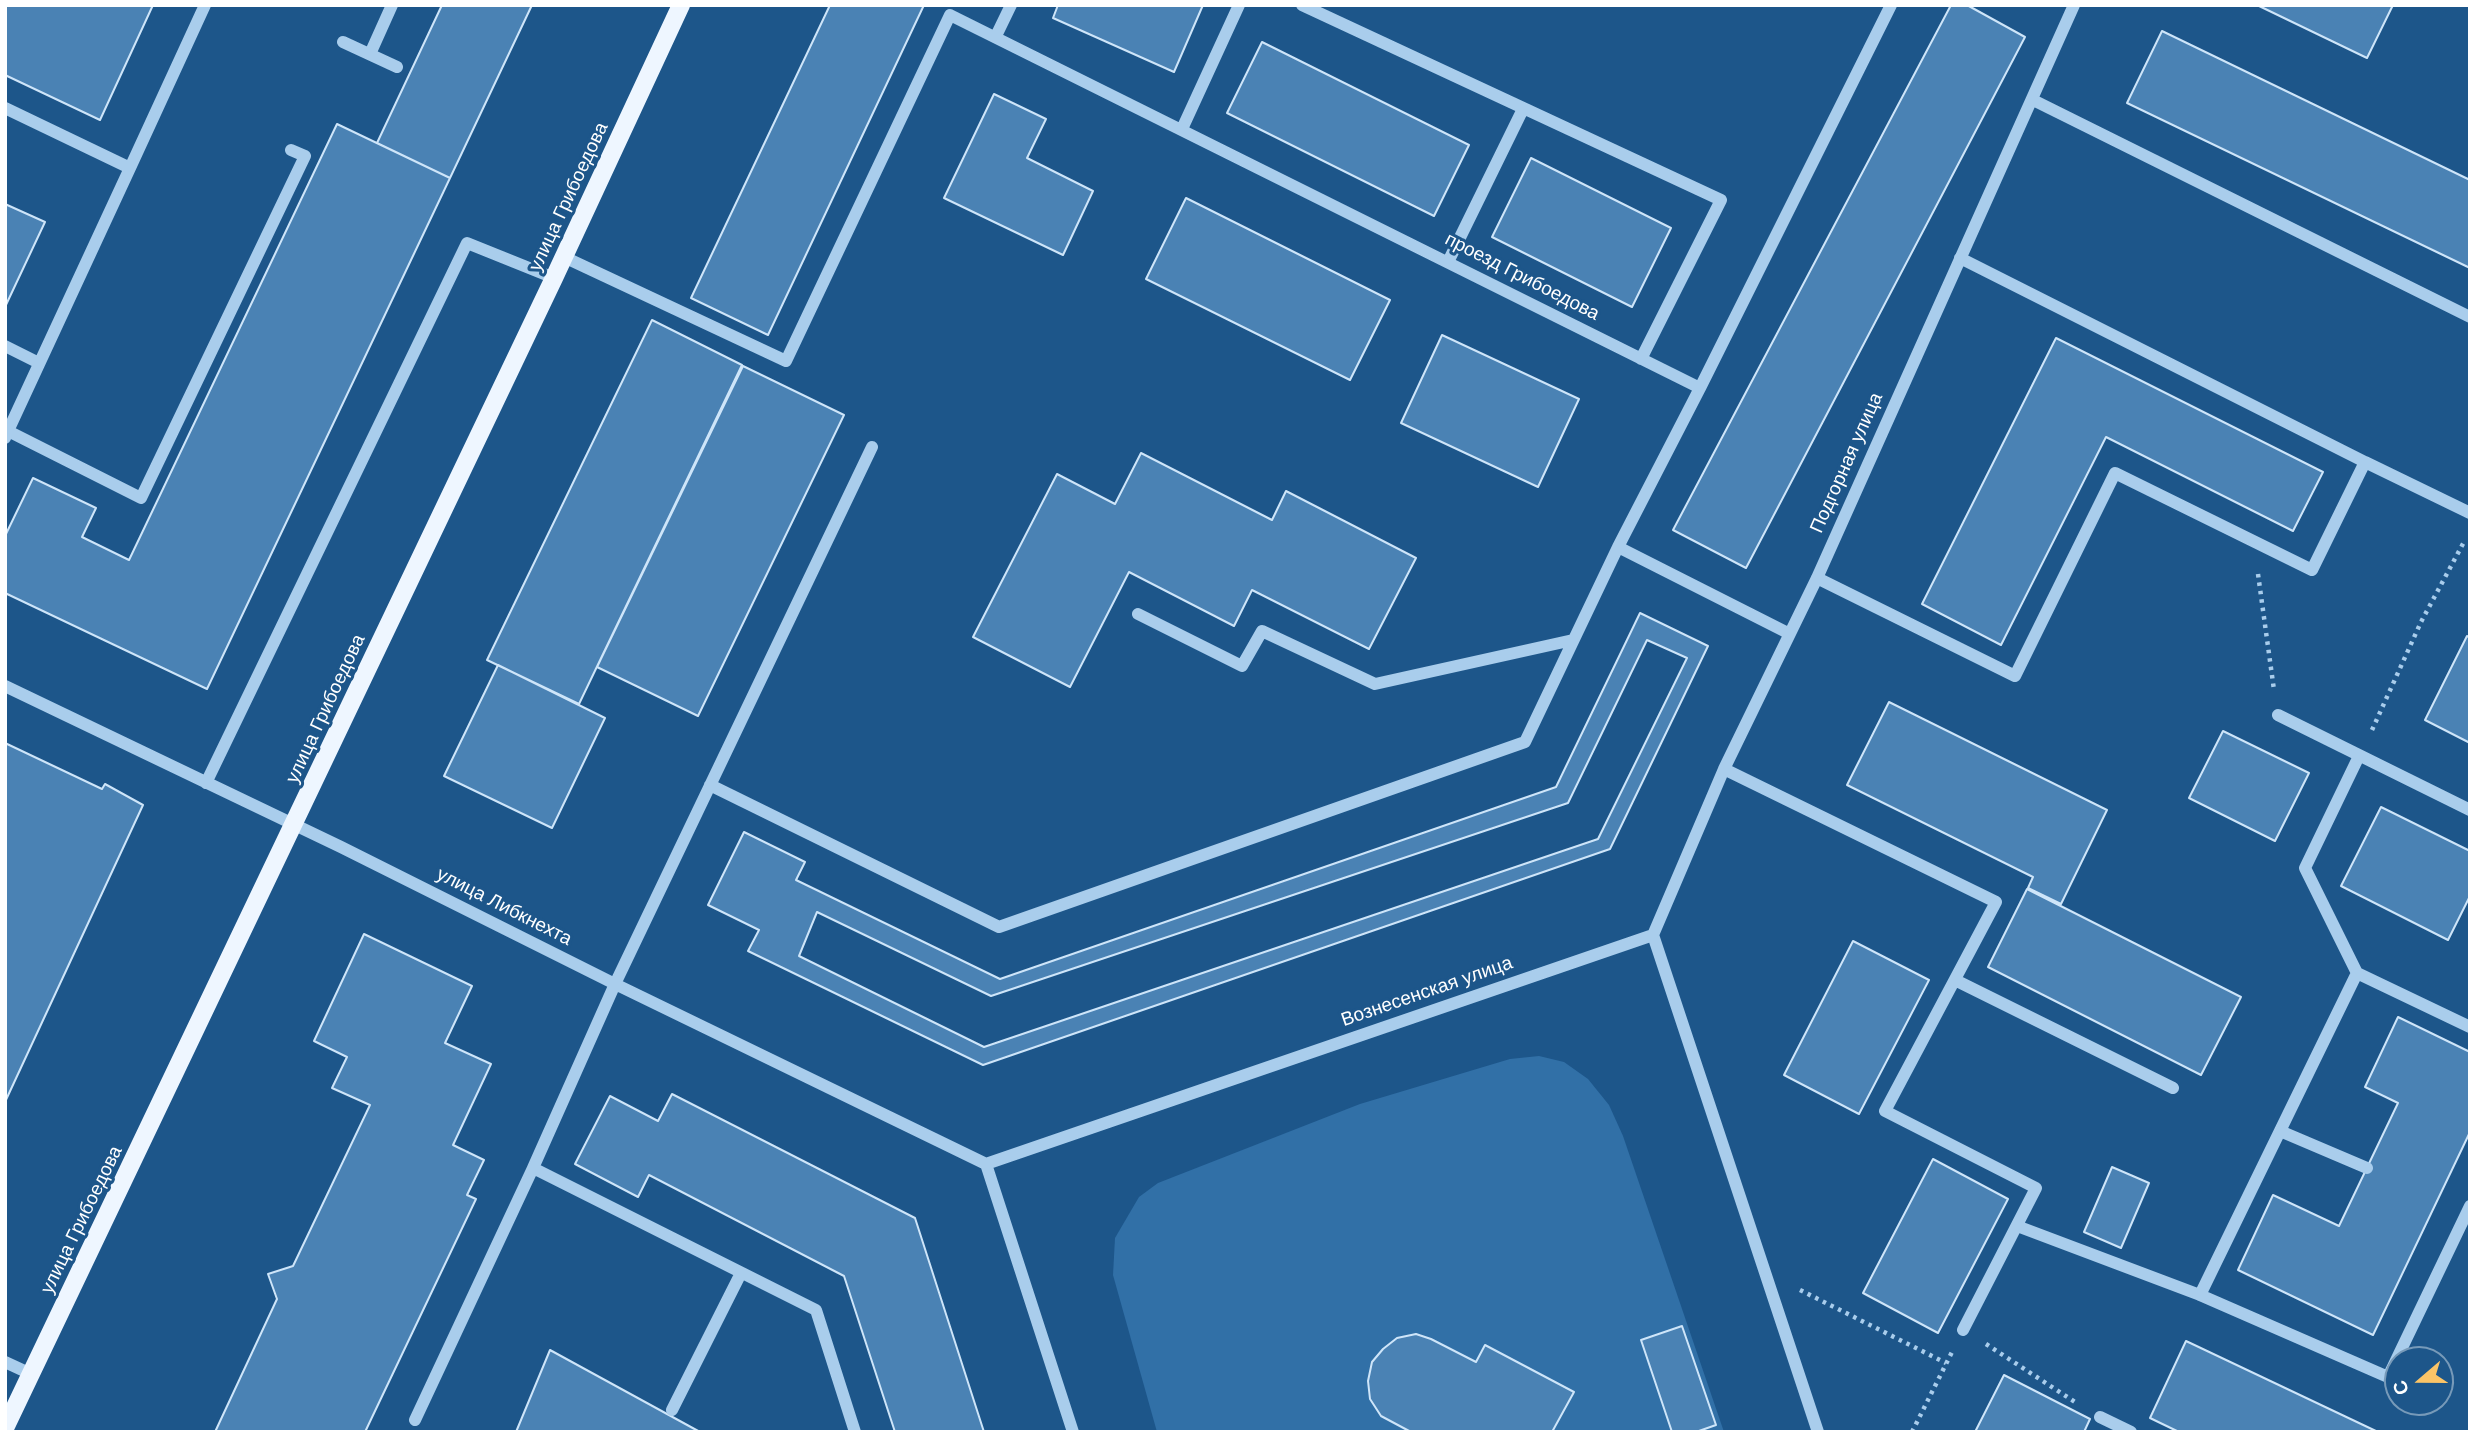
<!DOCTYPE html>
<html>
<head>
<meta charset="utf-8">
<style>
  body { margin:0 }
  #map { position:relative; width:2475px; height:1437px; overflow:hidden; background:#1d568a; font-family:Helvetica,sans-serif }
  canvas { display:block }
  .frame { position:absolute; inset:0; border:7px solid #fff; pointer-events:none }
  .north { position:absolute; left:2384px; top:1346px; width:70px; height:70px; box-sizing:border-box; background:#1d568a; border:2px solid #779ab9; border-radius:50%; rotate:250deg; font-size:19px; font-weight:700; line-height:28px; text-align:center; color:#fff }
  .north::after { content:''; display:block; margin:auto; width:24px; height:32px; background:#fbc467; clip-path:polygon(50% 0,100% 100%,50% 72%,0 100%) }
</style>
</head>
<body>
<div id="map">
<canvas width="2475" height="1437"></canvas>
<div class="frame"></div>
<div class="north">С</div>
</div>
<script>
const context = document.querySelector('canvas').getContext('2d');
context.lineJoin = 'round';
function fill(path, color) {
  context.fillStyle = color;
  context.fill(path, 'evenodd');
}
function poly(rows) {
  const path = new Path2D();
  for (const r of rows) {
    path.moveTo(r[0], r[1]);
    for (let i = 2; i < r.length; i += 2) path.lineTo(r[i], r[i + 1]);
  }
  return path;
}
function strokePath(path, color, width, dash) {
  context.strokeStyle = color;
  context.lineWidth = width;
  context.lineCap = dash ? 'butt' : 'round';
  context.setLineDash(dash || []);
  context.stroke(path);
}
function write(font, color, halo, rows, align = 'center') {
  context.font = font + ' Helvetica,sans-serif';
  context.lineWidth = 6;
  context.setLineDash([]);
  context.textBaseline = 'middle';
  context.strokeStyle = halo;
  context.fillStyle = color;
  for (const [text, x, y, turn = 0] of rows) {
    context.save();
    context.translate(x, y);
    context.rotate((+turn || 0) * Math.PI / 180);
    context.textAlign = isNaN(turn) ? turn : align;
    if (halo) context.strokeText(text, 0, 0);
    context.fillText(text, 0, 0);
    context.restore();
  }
}
fill(poly([
  [1539,1056,1564,1062,1588,1079,1609,1105,1623,1136,1724,1432,1157,1432,1113,1275,1115,1238,1139,1197,1158,1183,1360,1104,1510,1059]
]), '#3170a7');
const building = poly([
  [5,5,153,5,100,120,5,75,5,5],
  [442,5,532,5,450,178,377,143,442,5],
  [830,5,924,5,768,335,691,298,830,5],
  [1058,5,1203,5,1174,72,1053,18,1058,5],
  [1951,5,1967,5,2025,37,1746,568,1673,530,1951,5],
  [2257,5,2393,5,2367,58,2257,5],
  [2162,31,2470,180,2470,268,2127,103,2162,31],
  [1262,42,1469,145,1434,216,1227,113,1262,42],
  [994,94,1046,119,1027,158,1093,191,1063,255,944,198,994,94],
  [337,124,450,178,207,689,5,593,5,536,33,478,96,508,82,537,129,560,337,124],
  [1531,158,1671,228,1632,307,1492,237,1531,158],
  [1186,198,1390,300,1350,380,1146,279,1186,198],
  [5,204,45,222,5,307,5,204],
  [652,320,742,365,579,704,487,660,652,320],
  [1442,335,1579,399,1538,487,1401,423,1442,335],
  [2056,338,2323,472,2293,531,2106,437,2001,645,1922,604,2056,338],
  [743,366,844,415,698,716,597,667,743,366],
  [1141,453,1272,520,1286,491,1416,558,1369,649,1252,590,1234,626,1129,572,1070,687,973,637,1057,474,1115,504,1141,453],
  [1640,613,1708,646,1610,849,983,1065,748,951,759,930,708,905,744,832,805,862,796,880,1000,979,1556,787,1640,613],
  [2467,636,2470,638,2470,743,2425,720,2467,636],
  [1647,640,1687,658,1598,839,984,1047,799,956,817,912,991,996,1568,803,1647,640],
  [498,665,605,718,552,828,444,776,498,665],
  [1889,702,2107,810,2061,904,2028,888,2033,877,1847,785,1889,702],
  [2223,731,2309,773,2275,841,2189,798,2223,731],
  [5,743,102,789,105,784,143,805,5,1102,5,743],
  [2381,807,2470,851,2470,896,2448,940,2341,886,2381,807],
  [2027,889,2241,997,2201,1075,1988,967,2027,889],
  [364,934,472,986,445,1043,491,1064,453,1145,484,1160,467,1195,476,1199,365,1432,215,1432,277,1299,268,1274,293,1266,370,1105,332,1088,347,1057,314,1041,364,934],
  [1853,941,1929,980,1859,1114,1784,1075,1853,941],
  [2398,1017,2470,1052,2470,1132,2373,1335,2238,1270,2273,1195,2339,1226,2398,1103,2365,1087,2398,1017],
  [672,1094,915,1218,984,1432,895,1432,844,1276,649,1175,638,1197,575,1164,610,1096,658,1121,672,1094],
  [1933,1159,2008,1199,1938,1333,1863,1293,1933,1159],
  [2112,1167,2149,1183,2121,1248,2084,1232,2112,1167],
  [1682,1326,1716,1425,1696,1432,1672,1432,1641,1340,1682,1326],
  [1416,1334,1431,1339,1476,1362,1485,1345,1574,1392,1552,1432,1411,1432,1381,1416,1370,1399,1368,1381,1372,1362,1383,1349,1397,1338,1416,1334],
  [2186,1341,2378,1432,2179,1432,2150,1418,2186,1341],
  [550,1350,700,1432,516,1432,550,1350],
  [2004,1375,2090,1419,2084,1432,1975,1432,2004,1375]
]);
fill(building, '#4a82b4');
strokePath(building, '#cee5f9', 2);
strokePath(poly([
  [2258,574,2274,690],
  [2372,730,2421,622,2465,540],
  [1800,1290,1946,1363],
  [1986,1344,2078,1404],
  [1912,1432,1952,1352]
]), '#a9cdec', 4.5, [3.5, 5]);
strokePath(poly([
  [1302,5,1721,200,1641,359],
  [996,36,1011,5],
  [343,42,397,67],
  [370,54,392,5],
  [2033,100,2470,317],
  [5,108,130,168,8,431],
  [1182,129,1239,5],
  [130,168,205,5],
  [564,257,786,361,950,15,1700,388,1618,547,1788,633],
  [1448,262,1523,109],
  [5,346,39,363],
  [1700,388,1891,5],
  [5,438,8,431,141,498,305,156,291,150],
  [2365,462,2470,513],
  [1817,578,2015,676,2115,473,2312,570,2365,462,1960,258],
  [1138,614,1242,666,1262,631,1375,684,1573,640],
  [5,686,341,847,615,984,986,1164],
  [2278,715,2470,810],
  [2359,756,2305,868,2357,973,2470,1027],
  [1724,769,1996,902,1885,1111,2036,1188,1963,1330],
  [206,783,467,243,554,278],
  [710,785,999,927,1525,742,1618,547],
  [1653,935,1724,769,1817,578,2074,5],
  [1955,980,2173,1088],
  [2280,1131,2367,1168],
  [2017,1226,2200,1295,2388,1377,2470,1206],
  [2200,1295,2357,973],
  [5,1362,31,1374],
  [672,1410,741,1273],
  [2100,1417,2131,1432],
  [415,1420,533,1168],
  [855,1432,816,1310,533,1168,615,984,872,447],
  [1073,1432,986,1164,1653,935,1818,1432]
]), '#a9cdec', 12);
strokePath(poly([
  [5,1428,554,278,681,5]
]), '#eef6ff', 18);
write('19px', '#fff', '#1d568a', [
  ["улица Грибоедова",569,197,-65],
  ["проезд Грибоедова",1522,277,27],
  ["Подгорная улица",1847,463,-66],
  ["улица Грибоедова",326,709,-65],
  ["улица Либкнехта",504,907,27],
  ["Вознесенская улица",1427,992,-19],
  ["улица Грибоедова",82,1220,-64]
]);
</script>
</body>
</html>
